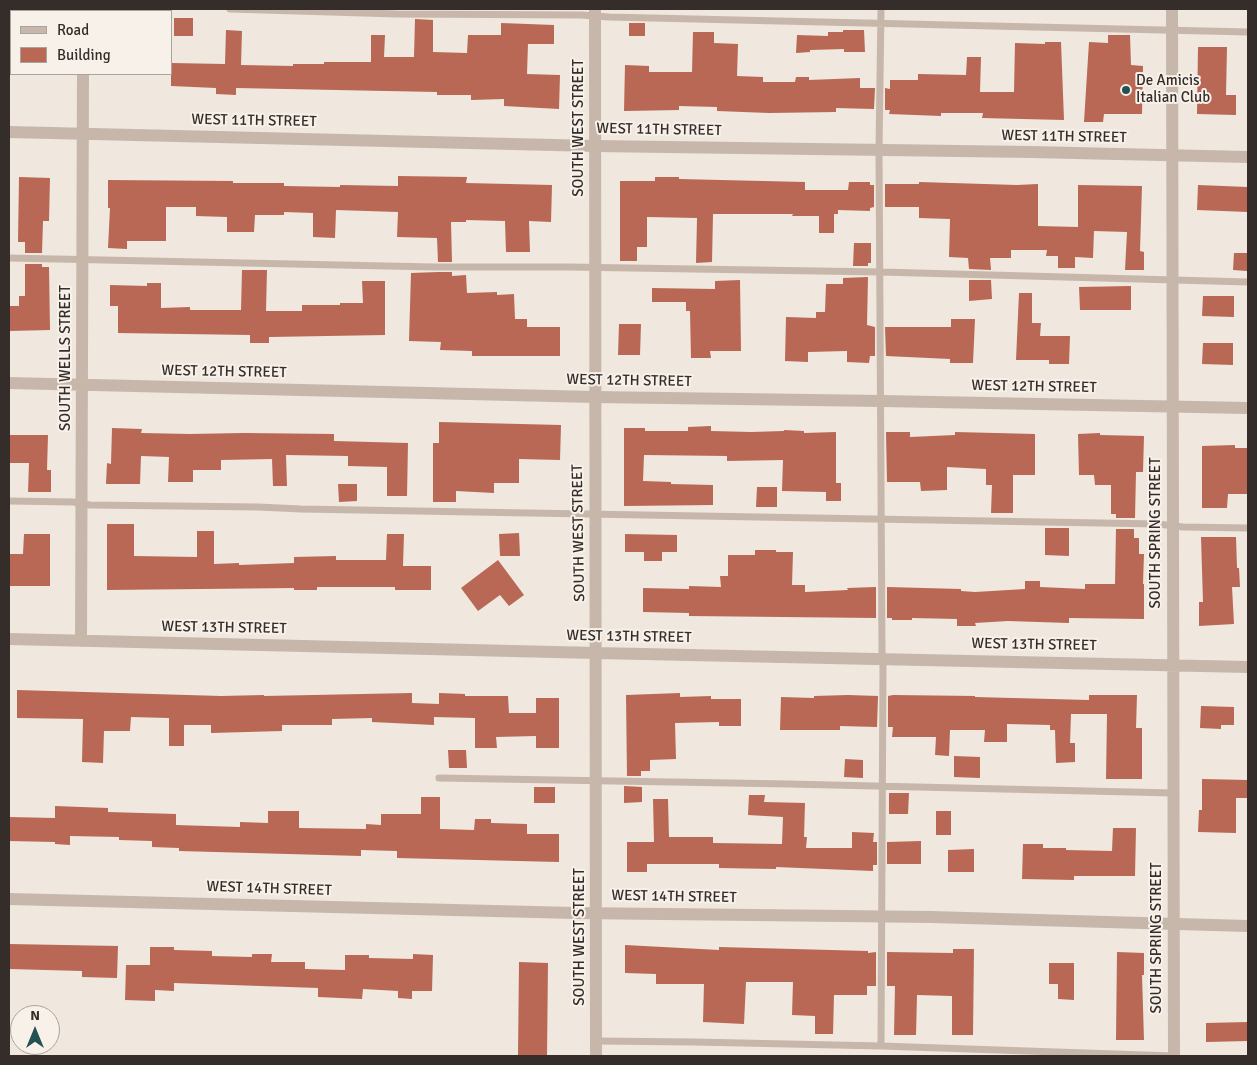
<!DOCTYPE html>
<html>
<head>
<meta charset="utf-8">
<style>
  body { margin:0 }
  #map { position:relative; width:1257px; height:1065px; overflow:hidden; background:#f0e7de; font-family:Signika,sans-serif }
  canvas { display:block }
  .frame { position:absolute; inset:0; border:10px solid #352d2a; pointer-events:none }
  .legend { position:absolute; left:10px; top:10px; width:162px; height:65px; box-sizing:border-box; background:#f8f1ea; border:1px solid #aaa39d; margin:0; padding:6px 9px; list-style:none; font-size:15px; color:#352d2a }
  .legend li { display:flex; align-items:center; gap:10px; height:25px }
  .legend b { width:25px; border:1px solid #aaa39d }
  .north { position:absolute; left:10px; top:1005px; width:50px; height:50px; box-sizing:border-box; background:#f8f1ea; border:1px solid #aaa39d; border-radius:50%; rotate:0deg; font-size:14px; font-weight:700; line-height:20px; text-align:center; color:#352d2a }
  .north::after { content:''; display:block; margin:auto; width:18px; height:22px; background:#245152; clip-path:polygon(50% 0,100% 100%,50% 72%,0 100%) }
</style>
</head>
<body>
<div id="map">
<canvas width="1257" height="1065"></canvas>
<div class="frame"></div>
<ul class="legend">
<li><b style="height:6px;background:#c7b7ab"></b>Road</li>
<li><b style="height:14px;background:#b86854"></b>Building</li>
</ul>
<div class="north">N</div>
</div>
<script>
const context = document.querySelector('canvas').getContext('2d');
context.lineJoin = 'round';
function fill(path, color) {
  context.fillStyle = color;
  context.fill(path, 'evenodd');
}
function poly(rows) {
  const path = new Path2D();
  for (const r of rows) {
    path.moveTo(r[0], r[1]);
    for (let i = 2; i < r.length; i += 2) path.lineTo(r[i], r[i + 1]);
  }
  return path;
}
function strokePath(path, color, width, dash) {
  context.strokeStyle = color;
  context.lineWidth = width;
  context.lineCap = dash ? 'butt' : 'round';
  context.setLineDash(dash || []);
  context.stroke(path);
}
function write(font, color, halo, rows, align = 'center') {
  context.font = font + ' Signika,sans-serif';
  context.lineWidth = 4;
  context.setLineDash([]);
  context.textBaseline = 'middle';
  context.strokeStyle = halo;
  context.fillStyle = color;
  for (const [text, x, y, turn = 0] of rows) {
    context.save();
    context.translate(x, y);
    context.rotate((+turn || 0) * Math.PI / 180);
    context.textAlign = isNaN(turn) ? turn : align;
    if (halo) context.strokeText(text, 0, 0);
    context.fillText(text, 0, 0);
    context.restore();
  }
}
fill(poly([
  [174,18,193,18,193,36,174,36],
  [415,19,433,20,433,52,467,53,468,35,501,35,501,23,554,25,554,44,528,44,527,74,560,75,559,109,504,106,504,99,471,100,471,95,437,95,437,92,236,88,236,95,216,94,216,88,171,86,171,63,225,64,226,30,242,31,241,65,293,66,293,64,324,64,324,62,371,62,371,35,385,35,384,57,414,57],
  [629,23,645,23,645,36,629,36],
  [843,30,864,30,865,52,844,52,844,49,810,50,810,52,796,53,797,35,828,36,828,32,843,32],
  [693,32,714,32,714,43,738,44,737,76,763,77,763,82,795,82,796,77,809,77,809,80,860,78,860,88,875,88,874,109,836,108,836,112,769,113,717,111,717,107,679,106,679,110,624,111,625,65,649,66,649,72,692,72],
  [1108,35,1130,35,1131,65,1143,66,1142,114,1104,114,1103,122,1084,122,1089,42,1108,43],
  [1045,42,1061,42,1064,120,982,118,983,113,941,113,941,116,889,114,890,110,885,110,885,88,890,89,890,80,918,80,918,74,966,75,967,57,981,57,980,92,1014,92,1015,43,1045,44],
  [1198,47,1227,47,1226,95,1236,95,1236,115,1197,114],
  [398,176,467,177,466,183,552,185,551,222,529,221,530,252,506,252,505,221,466,220,466,222,451,222,452,262,438,262,437,238,397,237,398,212,336,210,335,238,313,237,313,213,284,212,284,215,255,215,254,232,227,232,227,217,196,216,196,207,166,207,166,241,127,241,127,249,108,248,110,208,108,208,108,180,233,181,233,183,284,183,284,186,340,187,340,185,398,186],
  [19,177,50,178,49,221,43,221,42,253,25,253,25,242,18,242],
  [655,177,679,177,679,179,805,182,805,190,848,190,849,182,870,182,870,185,874,185,874,207,870,208,870,211,838,210,838,214,834,214,834,233,819,233,819,216,792,216,793,214,713,214,712,262,696,263,697,218,647,217,647,247,637,247,637,261,620,261,620,181,655,181],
  [919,182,1017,185,1038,184,1038,226,1078,227,1078,185,1142,186,1140,251,1144,252,1144,270,1125,270,1127,232,1094,231,1093,258,1075,257,1075,268,1058,268,1058,256,1046,256,1047,250,1011,250,1011,258,990,258,991,270,969,269,968,258,949,257,950,219,919,218,919,207,885,207,885,184,919,184],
  [1198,185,1248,187,1248,212,1197,210],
  [854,243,871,243,871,263,868,263,868,266,853,266],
  [1234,253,1247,253,1247,271,1233,270],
  [25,264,42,264,42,267,49,267,50,330,9,331,9,306,19,306,19,296,25,296],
  [242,270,267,270,266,311,302,311,302,305,340,305,340,303,363,303,362,281,385,281,385,335,269,337,269,343,250,343,250,335,118,333,118,306,110,306,110,285,147,286,147,283,161,283,161,308,190,307,190,310,241,310],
  [438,272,452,272,452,276,466,275,467,293,497,292,497,295,514,294,515,319,527,319,527,327,560,327,560,356,472,356,472,351,440,350,441,342,409,341,411,273],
  [868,277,867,325,875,327,875,356,870,356,869,363,847,362,847,351,808,352,808,362,785,361,786,317,816,318,816,312,825,312,826,284,843,284,843,278],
  [740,280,741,351,710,351,711,358,691,358,690,311,686,311,686,302,652,302,652,288,715,289,715,281],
  [969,280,991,280,992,299,969,301],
  [1131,286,1131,310,1080,310,1079,287],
  [1019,293,1032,293,1032,323,1041,323,1040,336,1070,336,1069,364,1049,364,1049,360,1016,360],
  [1203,296,1234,296,1234,317,1202,316],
  [951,319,975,319,973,363,950,363,950,359,886,356,885,327,951,327],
  [619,324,641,324,640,355,618,355],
  [1203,343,1233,343,1233,365,1202,364],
  [439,422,561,425,560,460,519,459,519,483,494,483,494,493,456,491,456,502,433,502,433,443,439,443],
  [711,426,711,431,751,432,784,431,784,430,804,431,804,433,836,432,836,483,841,483,841,501,826,501,826,492,782,491,783,460,727,461,727,456,644,455,643,481,671,482,671,484,713,485,713,505,624,506,624,428,645,428,645,431,688,431,688,427],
  [112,428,142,429,141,433,190,434,244,433,334,434,334,441,408,443,407,496,387,496,387,467,348,466,348,456,286,455,287,486,273,486,272,459,221,460,221,470,193,470,193,482,168,482,169,457,141,456,140,484,106,484,107,463,111,464],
  [886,432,910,432,910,437,955,435,955,432,1035,434,1035,475,1013,475,1013,513,991,513,992,485,986,485,986,469,947,467,947,490,921,491,920,482,887,482],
  [1100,433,1100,435,1144,436,1143,472,1136,472,1135,518,1116,518,1116,514,1111,514,1111,485,1095,485,1094,475,1079,475,1078,434],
  [9,435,48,435,47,470,51,470,51,492,28,492,29,463,9,463],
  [1235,445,1235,448,1248,448,1248,494,1228,494,1227,508,1202,508,1202,446],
  [338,484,357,484,357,501,339,502],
  [757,487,777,487,777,507,756,507],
  [107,524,134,524,134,556,197,557,197,531,214,531,214,564,239,563,239,565,294,563,294,557,336,556,336,560,386,560,387,534,404,534,403,566,431,566,431,590,395,590,395,587,317,587,317,590,294,590,294,588,107,590],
  [1045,528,1069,528,1069,556,1045,555],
  [1116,529,1134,529,1134,538,1139,538,1139,554,1144,554,1143,584,1144,584,1144,619,1069,618,1069,623,1008,621,975,623,976,626,957,626,957,619,912,618,912,620,892,620,892,618,887,618,887,587,961,589,961,591,975,592,1025,589,1025,581,1040,581,1040,587,1085,589,1085,584,1115,584],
  [519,533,520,556,500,556,499,534],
  [24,534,50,534,50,586,9,586,9,554,23,554],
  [625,534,677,535,677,552,662,552,662,561,644,561,644,552,625,552],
  [1201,537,1236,537,1237,568,1239,568,1240,587,1232,587,1234,624,1199,626,1199,602,1203,602],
  [755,550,776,550,776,552,793,552,792,585,805,585,805,592,848,590,847,588,876,587,876,618,689,616,689,613,643,612,643,588,689,589,689,586,721,587,720,576,728,576,728,555,755,555],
  [498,560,524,595,509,606,500,595,478,611,461,588],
  [17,690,221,696,264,695,264,696,412,693,412,703,439,704,439,693,465,694,465,696,508,696,509,713,536,713,536,698,559,698,559,748,536,748,536,736,496,737,497,748,475,748,475,718,434,717,434,725,372,722,372,718,332,719,332,725,282,725,282,731,211,733,211,725,184,725,184,746,169,746,169,718,131,717,130,731,104,731,103,763,82,762,83,719,17,718],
  [680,693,680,697,711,696,711,699,741,699,741,726,719,726,719,722,675,723,676,759,650,760,650,771,641,771,641,776,627,776,626,695],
  [848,695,878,696,877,727,840,726,840,730,780,730,781,697,814,698,814,696],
  [893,695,975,696,975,697,1089,700,1089,695,1137,695,1136,728,1142,728,1142,779,1106,779,1107,714,1071,714,1070,743,1075,743,1075,762,1056,763,1055,730,1050,730,1050,725,1007,724,1007,742,984,742,985,730,950,730,949,756,935,755,936,737,892,737,893,727,888,727,888,696],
  [1201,706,1234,707,1234,725,1221,725,1221,729,1200,728],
  [448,750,466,750,467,768,449,768],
  [954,756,980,757,980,778,954,777],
  [845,759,863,760,863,778,844,777],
  [1202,779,1248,780,1248,798,1236,798,1236,833,1198,832,1199,810,1202,810],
  [624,786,642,787,642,802,624,803],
  [534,787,555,787,555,803,534,803],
  [889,793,909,793,908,814,889,814],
  [749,795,765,795,764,802,805,803,804,837,807,837,806,848,852,848,852,832,874,833,873,842,877,842,877,865,873,865,873,871,776,867,776,869,719,868,719,864,647,864,647,872,627,872,627,842,654,842,653,799,668,799,669,837,713,837,713,843,782,844,783,817,748,815],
  [421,797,440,797,440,829,474,830,475,819,491,819,491,823,527,824,527,834,559,834,559,862,397,858,397,851,361,850,361,856,179,851,179,848,152,847,152,841,119,840,119,837,70,836,70,845,55,844,55,842,9,841,9,817,55,818,55,806,108,808,108,812,176,814,176,825,240,827,240,822,268,823,268,811,299,811,299,828,366,829,366,824,381,825,381,814,421,814],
  [936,811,951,811,951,835,936,835],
  [1113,828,1136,828,1135,876,1074,876,1074,880,1022,879,1023,844,1043,844,1043,848,1066,848,1066,850,1112,851],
  [921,841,921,864,887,864,887,842],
  [974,849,974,872,948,872,948,850],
  [9,944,118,946,117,978,82,977,82,971,9,969],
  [625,945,719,950,719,947,868,951,868,953,876,952,876,986,867,986,867,995,834,995,833,1034,815,1034,815,1016,792,1015,793,982,746,982,744,1024,703,1022,704,984,656,984,656,974,625,973],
  [150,947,174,947,174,950,212,951,212,956,252,957,252,954,272,954,271,962,305,962,305,969,345,970,345,955,369,955,369,958,413,959,413,954,433,955,432,991,412,991,412,999,398,998,398,991,363,989,362,999,318,997,318,988,174,983,174,991,155,990,155,1001,125,1000,126,965,150,965],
  [953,949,974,949,973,1035,952,1035,952,996,917,995,916,1035,894,1035,895,986,887,986,887,952,953,953],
  [1117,952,1144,953,1144,975,1142,975,1144,1040,1116,1040],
  [519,962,548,963,547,1056,518,1056],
  [1049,963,1074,963,1074,1000,1058,999,1058,984,1049,984],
  [1248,1022,1248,1041,1206,1042,1206,1023]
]), '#b86854');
strokePath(poly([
  [230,9,397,14,581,15,609,17,1248,32],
  [881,9,879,150,882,652,883,664,881,1046],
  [9,258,434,267,568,267,881,272,1248,282],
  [9,501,73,502,90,505,258,507,301,509,1158,524,1183,527,1248,528],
  [439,778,789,784,1173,793],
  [596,1041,695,1042,881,1046,1174,1056]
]), '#c7b7ab', 7);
strokePath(poly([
  [84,11,84,9],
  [9,132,595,146,1031,152,1248,157],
  [9,383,594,397,882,401,1248,408],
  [9,639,596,653],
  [81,641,83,74],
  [9,899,575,913,931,917,1248,926]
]), '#c7b7ab', 12);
strokePath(poly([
  [595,9,596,1056],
  [1172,9,1174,1056],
  [596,653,1248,667]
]), '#c7b7ab', 12);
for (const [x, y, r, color] of [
  [1126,90,5,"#245152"]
]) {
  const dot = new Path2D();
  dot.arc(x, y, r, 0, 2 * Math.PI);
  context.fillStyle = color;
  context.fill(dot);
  strokePath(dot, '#f8f1ea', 2);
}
write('15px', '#352d2a', '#f8f1ea', [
  ["De Amicis",1136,81],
  ["Italian Club",1136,98]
], 'left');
write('15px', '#352d2a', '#f8f1ea', [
  ["WEST 11TH STREET",254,121,1],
  ["SOUTH WEST STREET",579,128,-90],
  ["WEST 11TH STREET",659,130,1],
  ["WEST 11TH STREET",1064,137,1],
  ["SOUTH WELLS STREET",66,358,-90],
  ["WEST 12TH STREET",224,372,1],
  ["WEST 12TH STREET",629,381,1],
  ["WEST 12TH STREET",1034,387,1],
  ["SOUTH WEST STREET",579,533,-91],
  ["SOUTH SPRING STREET",1156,533,-90],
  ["WEST 13TH STREET",224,628,1],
  ["WEST 13TH STREET",629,637,1],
  ["WEST 13TH STREET",1034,645,1],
  ["WEST 14TH STREET",269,889,2],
  ["WEST 14TH STREET",674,897,1],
  ["SOUTH WEST STREET",580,937,-90],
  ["SOUTH SPRING STREET",1157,938,-90]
]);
</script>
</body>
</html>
